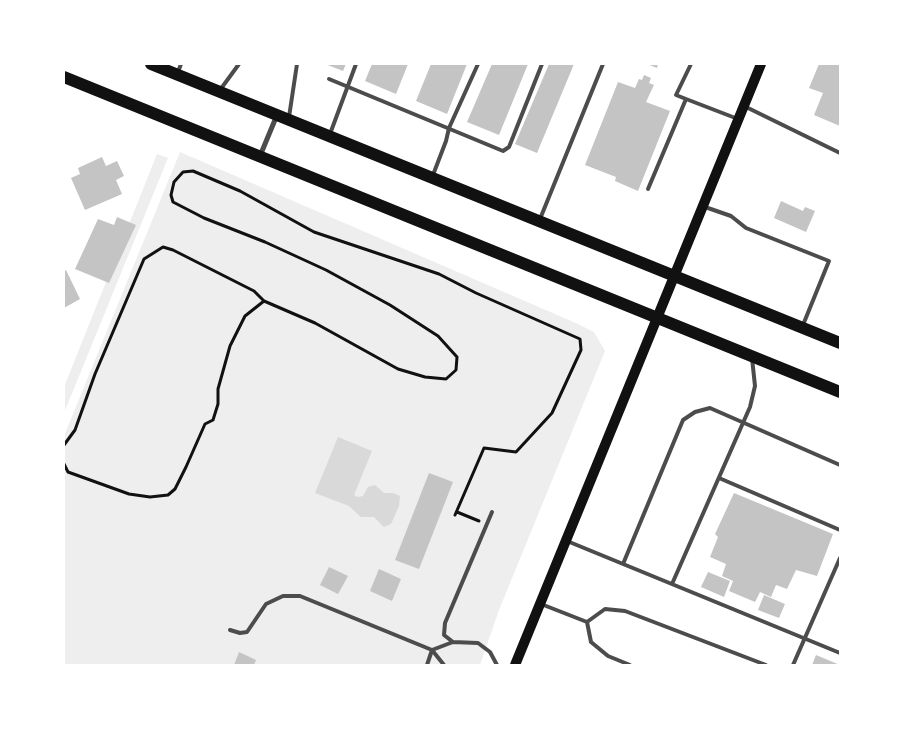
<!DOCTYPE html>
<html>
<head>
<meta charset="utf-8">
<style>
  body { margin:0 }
  #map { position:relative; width:904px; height:729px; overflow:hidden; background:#fff; font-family:"PT Sans Narrow",sans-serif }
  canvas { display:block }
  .frame { position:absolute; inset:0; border:65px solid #fff; pointer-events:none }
</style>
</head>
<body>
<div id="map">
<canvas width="904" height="729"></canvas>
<div class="frame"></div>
</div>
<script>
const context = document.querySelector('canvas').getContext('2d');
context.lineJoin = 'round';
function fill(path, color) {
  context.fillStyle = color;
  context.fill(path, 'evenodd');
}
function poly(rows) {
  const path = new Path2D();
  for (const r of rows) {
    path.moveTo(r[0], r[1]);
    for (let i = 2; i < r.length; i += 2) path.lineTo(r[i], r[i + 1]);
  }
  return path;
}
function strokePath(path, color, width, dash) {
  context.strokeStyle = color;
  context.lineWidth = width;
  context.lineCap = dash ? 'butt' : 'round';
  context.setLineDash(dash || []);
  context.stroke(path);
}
fill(poly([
  [180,152,578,324,594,332,605,351,499,610,480,665,64,665,64,436],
  [157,154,168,158,64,413,64,387]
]), '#eee');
fill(poly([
  [338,437,372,451,354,495,358,497,363,496,368,487,375,485,384,493,393,493,400,496,399,506,391,524,384,527,374,517,361,517,349,506,315,493]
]), '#d9d9d9');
fill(poly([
  [325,64,346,64,343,71],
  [372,64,408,64,396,94,365,81],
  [431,64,467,64,447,114,416,101],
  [492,64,528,64,499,135,467,122],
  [549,64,574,64,537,153,515,144],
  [647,64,658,64,657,68],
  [819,64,840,64,840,126,814,115,823,93,809,88],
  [644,75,651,78,649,83,654,85,646,102,670,111,638,191,615,181,616,177,585,165,618,82,635,88,639,79,642,80],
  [102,157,106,166,117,161,124,176,116,180,122,194,85,210,71,178,80,174,78,168],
  [781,201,803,211,805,207,815,211,806,232,774,218],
  [117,217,136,225,109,283,75,269,98,219,114,225],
  [66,270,80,299,64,308,64,271],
  [429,473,453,482,419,569,395,560],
  [734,493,833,534,817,576,796,570,787,589,776,585,771,597,760,592,755,602,729,591,733,581,722,576,726,564,710,557,718,537,715,534],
  [329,567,348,576,338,594,320,585],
  [379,569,401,579,392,601,370,591],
  [708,572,730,581,724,597,701,587],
  [764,595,785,604,779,618,758,610],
  [239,652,256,660,254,665,234,665],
  [816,655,840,665,812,665]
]), '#c4c4c4');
strokePath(poly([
  [64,445,75,430,95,374,144,259,163,247,173,250,254,291,264,301,315,323,398,369,425,377,446,379,456,370,457,357,438,336,390,305,326,270,265,242,204,218,173,202,171,195,174,182,183,172,193,171,240,191,314,232,439,274,476,293,580,339,581,350,552,413,516,452,484,448,455,515],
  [64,464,68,472,129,494,150,497,168,495,175,489,186,467,205,424,213,420,218,404,218,389,230,346,245,316,264,301],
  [457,512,479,521]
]), '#111', 3);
strokePath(poly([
  [178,72,181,64],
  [329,79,503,151,509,147,542,64],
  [220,90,239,64],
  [686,99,676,95,691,64],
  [746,107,840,153],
  [289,117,297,64],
  [330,134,356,64],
  [433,175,446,141,449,128,478,64],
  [648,189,686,99,738,119],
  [705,207,731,216,746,228,829,261,803,325],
  [540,219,603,64],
  [719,478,840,530],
  [567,541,840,653],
  [623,564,683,420,695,412,710,408,840,465],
  [672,584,750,407,755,386,752,358],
  [541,604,587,622],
  [587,622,605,609,625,611,766,665],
  [587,622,591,642,608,656,630,665],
  [230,630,240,633,247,632,266,604,283,596,300,596,432,650,444,665],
  [453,642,444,635,445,623,492,512],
  [432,650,453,642,478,643,490,652,497,665],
  [427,665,432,650],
  [793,665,840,558]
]), '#4c4c4c', 4);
strokePath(poly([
  [260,156,277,115]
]), '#4c4c4c', 5);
strokePath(poly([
  [515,665,761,64]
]), '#111', 10);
strokePath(poly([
  [151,64,840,343],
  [64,77,840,392]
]), '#111', 12);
</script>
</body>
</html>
